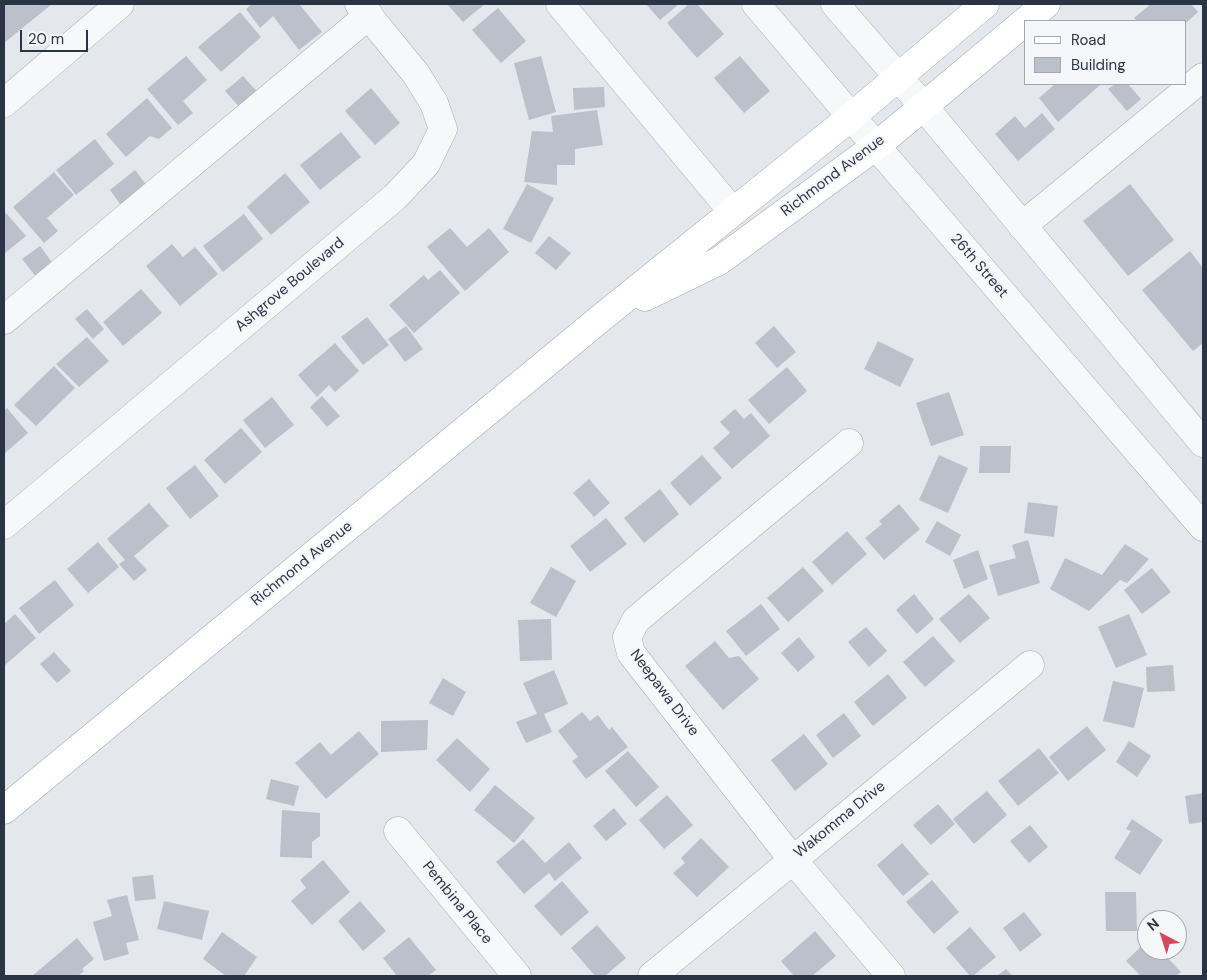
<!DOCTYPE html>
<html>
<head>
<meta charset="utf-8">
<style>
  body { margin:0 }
  #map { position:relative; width:1207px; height:980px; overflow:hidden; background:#e4e7ec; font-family:"DM Sans",sans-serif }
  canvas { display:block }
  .frame { position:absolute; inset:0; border:5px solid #2b3445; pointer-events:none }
  .legend { position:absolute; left:1024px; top:20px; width:162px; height:65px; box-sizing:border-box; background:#f4f6f9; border:1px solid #a4a8b1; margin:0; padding:6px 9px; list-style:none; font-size:15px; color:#2b3445 }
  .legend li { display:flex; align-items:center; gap:10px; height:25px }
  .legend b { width:25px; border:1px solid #a4a8b1 }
  .north { position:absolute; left:1137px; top:910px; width:50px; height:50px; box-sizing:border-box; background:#f4f6f9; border:1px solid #a4a8b1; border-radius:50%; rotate:320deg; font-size:14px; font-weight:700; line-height:20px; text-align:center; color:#2b3445 }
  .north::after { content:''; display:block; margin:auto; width:18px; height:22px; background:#d1495b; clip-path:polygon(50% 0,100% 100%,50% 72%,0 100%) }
  .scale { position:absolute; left:20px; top:30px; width:68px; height:22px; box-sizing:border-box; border:2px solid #2b3445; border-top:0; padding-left:6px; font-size:15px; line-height:18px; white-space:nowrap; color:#2b3445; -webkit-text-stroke:4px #f4f6f9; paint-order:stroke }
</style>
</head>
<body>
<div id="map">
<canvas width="1207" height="980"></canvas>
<div class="frame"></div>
<ul class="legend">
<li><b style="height:6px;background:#fff"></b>Road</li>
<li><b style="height:14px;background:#bbc0ca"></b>Building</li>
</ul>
<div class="north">N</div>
<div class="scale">20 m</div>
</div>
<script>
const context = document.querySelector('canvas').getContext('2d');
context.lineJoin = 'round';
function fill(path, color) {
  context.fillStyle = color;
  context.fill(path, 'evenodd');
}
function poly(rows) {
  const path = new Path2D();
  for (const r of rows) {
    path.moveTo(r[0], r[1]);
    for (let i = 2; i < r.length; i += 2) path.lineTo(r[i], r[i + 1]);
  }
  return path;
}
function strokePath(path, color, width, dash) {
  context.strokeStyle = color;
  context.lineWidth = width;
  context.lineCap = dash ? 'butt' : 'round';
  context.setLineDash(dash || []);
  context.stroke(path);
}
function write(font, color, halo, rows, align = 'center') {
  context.font = font + ' "DM Sans",sans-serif';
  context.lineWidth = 4.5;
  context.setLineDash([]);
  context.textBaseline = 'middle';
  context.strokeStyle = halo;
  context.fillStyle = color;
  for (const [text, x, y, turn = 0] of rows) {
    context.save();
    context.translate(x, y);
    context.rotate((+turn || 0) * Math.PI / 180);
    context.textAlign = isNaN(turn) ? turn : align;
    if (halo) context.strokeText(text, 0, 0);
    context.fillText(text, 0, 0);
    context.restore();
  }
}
fill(poly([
  [4,4,52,4,4,43],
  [252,4,299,4,322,32,299,50,273,16,260,28,246,9],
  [447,4,485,4,463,22],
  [646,4,679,4,660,20],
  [689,4,697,4,724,34,697,58,667,23],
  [1151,4,1191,4,1198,12,1186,23,1137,21,1134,18],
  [498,8,526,41,501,63,472,30],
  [240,12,261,37,221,72,198,47],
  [186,56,207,80,183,101,193,113,178,125,147,89],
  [541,56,556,112,529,120,514,63],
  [740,56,770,91,744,113,714,78],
  [243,76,261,96,243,111,225,91],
  [1055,84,1099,84,1100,85,1058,122,1039,98],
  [1115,84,1128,84,1141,99,1127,111,1108,89],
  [604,87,605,107,574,110,573,88],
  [371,88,400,123,375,145,345,111],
  [147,98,172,128,159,139,150,136,126,157,106,134],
  [597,110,603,145,575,149,575,165,557,165,557,185,524,182,532,131,553,132,551,116],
  [1042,113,1055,129,1018,161,995,134,1015,116,1025,128],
  [341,132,361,157,320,190,300,165],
  [95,139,114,164,76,195,56,170],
  [135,170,151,191,125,211,110,190],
  [54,172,74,195,47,218,58,231,44,243,13,207],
  [285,173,310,202,271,235,247,207],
  [527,184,554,198,531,243,503,229],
  [1130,184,1174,240,1128,276,1083,221],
  [6,213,26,236,4,254,4,215],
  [244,214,263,239,223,272,203,246],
  [450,228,467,247,489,228,509,252,465,291,427,247],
  [549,236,571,253,556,270,535,253],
  [172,244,183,257,195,247,218,274,180,306,146,266],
  [40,246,57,269,40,282,22,259],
  [1190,251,1203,268,1203,343,1193,351,1142,290],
  [440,270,460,293,414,333,389,305,424,275,428,280],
  [141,289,162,313,123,346,103,322],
  [87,309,104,329,93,339,75,319],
  [367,317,389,345,363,365,341,337],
  [406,326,423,349,405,362,388,339],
  [774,326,796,352,777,368,755,343],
  [87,337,109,361,79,387,56,364],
  [878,341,914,359,900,387,864,369],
  [335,343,359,371,335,392,329,385,317,397,298,375],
  [54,366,75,388,36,426,14,405],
  [787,367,807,391,769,424,748,400],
  [949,392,964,435,931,446,916,403],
  [322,396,340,416,327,427,310,407],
  [272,397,294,425,265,448,243,420],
  [7,408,28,433,4,454,4,411],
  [735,409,744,419,751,413,770,436,732,469,713,448,730,433,720,422],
  [241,428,262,452,225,484,204,460],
  [980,446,1011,446,1010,473,979,473],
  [702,455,722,478,690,506,670,483],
  [939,455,968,468,948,513,919,500],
  [195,465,219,496,190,519,166,488],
  [589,479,610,503,594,517,573,493],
  [660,489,679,514,644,543,624,518],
  [1028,502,1058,506,1054,537,1024,533],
  [149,503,169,526,134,556,147,570,134,581,119,564,125,560,107,539],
  [899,504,920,529,884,560,865,538,882,524,879,521],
  [606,518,627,544,590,572,570,546],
  [937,521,961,535,950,556,925,542],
  [847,531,867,554,832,585,812,562],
  [1028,540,1040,583,998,596,989,565,1016,558,1012,545],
  [98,542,119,567,88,593,67,569],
  [1125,544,1149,559,1127,583,1120,580,1089,611,1050,589,1065,558,1102,575],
  [978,550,988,579,964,589,953,560],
  [551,567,576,581,556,617,530,603],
  [803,567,824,591,788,622,767,598],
  [1152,568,1171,592,1142,614,1124,590],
  [55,580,74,605,39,634,19,608],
  [914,594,934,619,917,634,896,610],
  [969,594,990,618,960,643,939,619],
  [761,604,780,629,746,656,726,631],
  [15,614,36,638,4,666,4,624],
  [1129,614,1147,655,1116,668,1098,627],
  [551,619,552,660,520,661,518,620],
  [866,627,887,651,869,667,848,642],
  [933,636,955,661,925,687,903,662],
  [799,637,815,657,798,672,781,653],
  [715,641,729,658,739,656,759,679,723,710,685,666],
  [54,652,71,671,57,683,40,664],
  [1173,665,1175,691,1147,692,1146,667],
  [554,670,568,704,544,714,552,732,526,743,516,722,537,714,523,683],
  [888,674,907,698,873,726,854,702],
  [443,678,466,692,453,716,429,703],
  [1113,681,1144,688,1134,728,1103,721],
  [582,712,590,721,598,715,609,730,612,727,628,747,586,779,572,761,578,757,558,731],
  [844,713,861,736,833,758,816,735],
  [428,720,427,750,381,752,381,721],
  [1087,726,1106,750,1068,781,1049,757],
  [359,731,379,754,326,799,295,763,320,742,331,755],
  [804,734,828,764,795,791,771,760],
  [457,738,490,769,470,792,436,760],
  [1129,741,1151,756,1137,777,1116,762],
  [1039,748,1059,773,1018,806,998,781],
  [628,751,659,787,636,807,605,771],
  [271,779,299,786,294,806,266,799],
  [495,785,535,818,514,843,474,810],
  [987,791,1007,815,974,844,953,819],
  [1203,793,1203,822,1189,824,1185,796],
  [667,795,693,825,664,849,639,820],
  [938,804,955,824,931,845,913,825],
  [614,808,627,824,606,841,593,826],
  [282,810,320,813,320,836,312,842,312,858,280,857],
  [1132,819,1163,840,1140,875,1114,858,1131,831,1126,829],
  [1030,825,1048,847,1029,863,1010,841],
  [701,838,729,867,697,897,673,873,685,863,681,858],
  [523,839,545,863,569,842,582,858,555,881,549,873,524,894,496,862],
  [902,843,929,874,903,896,877,865],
  [323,860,350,892,312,925,291,901,306,888,300,880],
  [153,875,156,899,135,901,132,877],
  [932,880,959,912,934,934,906,902],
  [562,881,589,912,561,936,534,906],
  [1105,892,1136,892,1137,931,1106,931],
  [127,895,139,940,126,943,129,954,104,961,93,922,112,916,107,900],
  [164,901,209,911,202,940,157,929],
  [360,901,386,931,363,951,338,921],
  [1024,912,1042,935,1020,952,1003,928],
  [597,925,626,958,605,976,595,976,571,948],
  [970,927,996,957,973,976,970,976,946,948],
  [815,931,836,956,812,976,794,976,781,961],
  [222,932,257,957,244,976,226,976,203,959],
  [409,937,436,970,428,976,397,976,383,958],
  [77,938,94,959,82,969,84,971,78,976,32,976],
  [1147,941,1147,950,1160,950,1181,972,1176,976,1141,976,1126,961],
  [1006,969,1013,976,997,976]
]), '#bbc0ca');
const minor = poly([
  [560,4,733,212],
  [756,4,876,146,1203,527],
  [835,4,924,107,1203,443],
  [4,103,120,4],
  [1022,226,1203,77],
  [4,320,369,15],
  [849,443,636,620,627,637,631,653,792,859,891,976],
  [4,525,395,197,426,164,443,129,434,103,416,74,359,4],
  [398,831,517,976],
  [652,976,1030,665]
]);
const major = poly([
  [645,297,719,261,876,146,1046,4],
  [4,810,601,318,851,117,985,4]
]);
strokePath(minor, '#a9aeb7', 29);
strokePath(major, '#a3abb8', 29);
strokePath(minor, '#f7f8fa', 28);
strokePath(major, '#fff', 28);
write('15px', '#2b3445', '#f4f6f9', [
  ["Richmond Avenue",833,176,-37],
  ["26th Street",979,266,49],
  ["Ashgrove Boulevard",290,285,-40],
  ["Richmond Avenue",302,564,-39],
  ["Neepawa Drive",664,693,53],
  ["Wakomma Drive",840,820,-39],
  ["Pembina Place",457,903,51]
]);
</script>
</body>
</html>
